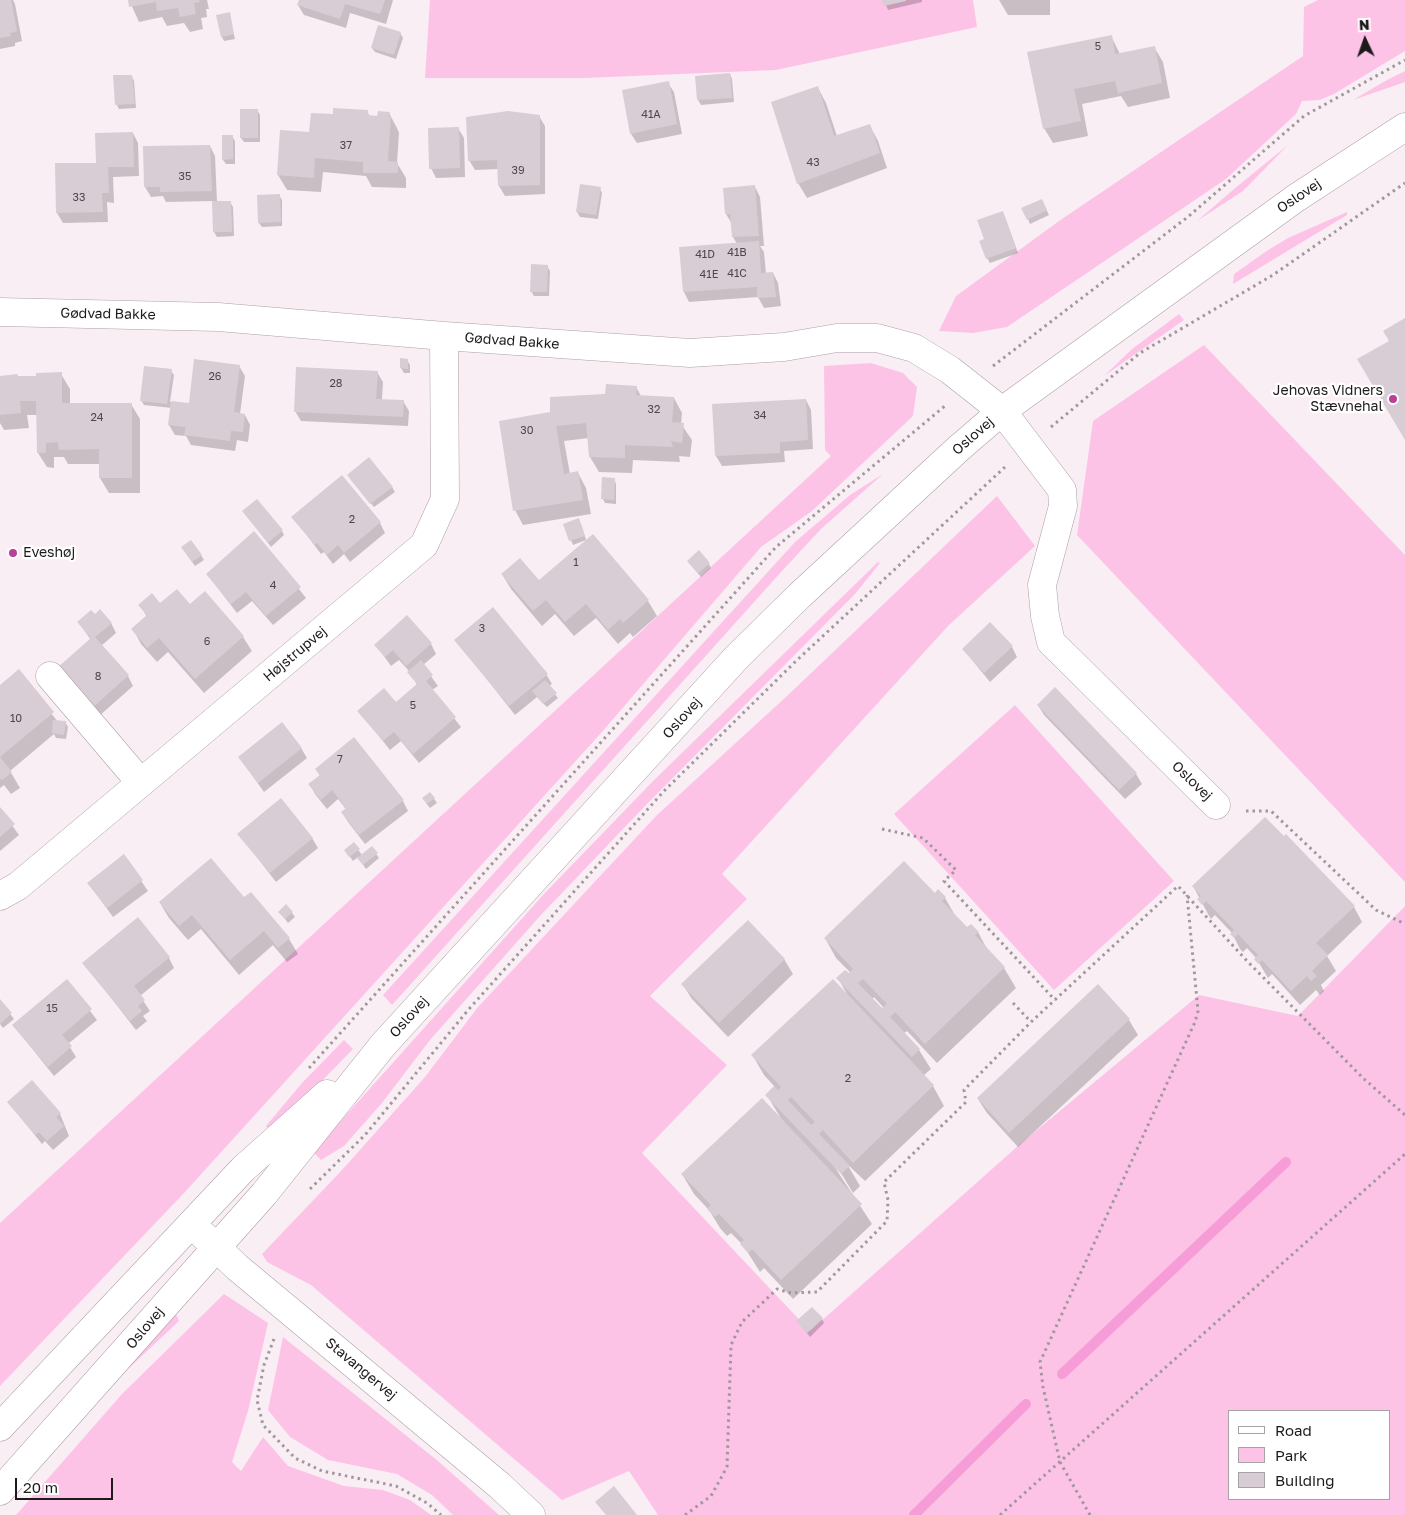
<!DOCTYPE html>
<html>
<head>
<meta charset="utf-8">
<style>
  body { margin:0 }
  #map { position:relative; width:1405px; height:1515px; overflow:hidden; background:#faeef5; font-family:"Golos Text",sans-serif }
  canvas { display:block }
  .legend { position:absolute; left:1228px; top:1410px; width:162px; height:90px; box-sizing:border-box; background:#fff; border:1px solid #a5a3a4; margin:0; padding:6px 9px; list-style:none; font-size:15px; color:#1e1a1c }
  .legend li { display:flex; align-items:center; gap:10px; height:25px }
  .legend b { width:25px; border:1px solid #a5a3a4 }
  .north { position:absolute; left:1340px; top:15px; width:50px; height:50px; -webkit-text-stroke:4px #fff; paint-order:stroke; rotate:357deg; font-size:14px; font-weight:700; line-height:20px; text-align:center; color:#1e1a1c }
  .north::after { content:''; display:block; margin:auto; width:18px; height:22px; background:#1e1a1c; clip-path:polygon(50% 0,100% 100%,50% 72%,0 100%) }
  .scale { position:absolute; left:15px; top:1478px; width:98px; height:22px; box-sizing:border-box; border:2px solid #1e1a1c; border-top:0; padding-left:6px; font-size:15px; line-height:18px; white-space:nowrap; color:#1e1a1c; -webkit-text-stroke:4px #fff; paint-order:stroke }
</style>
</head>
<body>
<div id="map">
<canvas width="1405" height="1515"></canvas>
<ul class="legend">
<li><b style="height:6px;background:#fff"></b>Road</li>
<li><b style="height:14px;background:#fdc3e7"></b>Park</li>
<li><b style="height:14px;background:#d8cdd4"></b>Building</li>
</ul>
<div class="north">N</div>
<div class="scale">20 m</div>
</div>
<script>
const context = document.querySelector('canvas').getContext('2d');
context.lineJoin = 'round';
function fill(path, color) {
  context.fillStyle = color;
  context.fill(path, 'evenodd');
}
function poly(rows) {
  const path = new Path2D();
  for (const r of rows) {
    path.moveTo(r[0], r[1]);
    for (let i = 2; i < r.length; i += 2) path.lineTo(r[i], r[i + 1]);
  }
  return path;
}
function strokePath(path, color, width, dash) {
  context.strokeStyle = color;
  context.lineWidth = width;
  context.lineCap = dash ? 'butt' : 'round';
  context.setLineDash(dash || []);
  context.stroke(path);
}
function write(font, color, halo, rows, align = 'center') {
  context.font = font + ' "Golos Text",sans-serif';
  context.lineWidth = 4.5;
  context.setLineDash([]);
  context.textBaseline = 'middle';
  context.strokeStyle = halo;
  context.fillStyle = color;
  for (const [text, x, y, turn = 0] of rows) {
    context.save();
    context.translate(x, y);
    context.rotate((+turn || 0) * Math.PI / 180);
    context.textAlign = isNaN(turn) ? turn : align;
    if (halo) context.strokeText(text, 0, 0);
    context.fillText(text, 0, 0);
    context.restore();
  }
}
fill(poly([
  [430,0,973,0,977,27,776,70,585,78,425,78],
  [1318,0,1405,0,1405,51,1334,94,1320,100,1302,101,1296,114,1226,179,1007,327,973,333,939,331,956,296,1059,221,1303,56,1304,7],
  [1405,71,1405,82,1353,100,1387,80],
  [1288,145,1243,191,1197,221,1234,189],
  [1347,212,1347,215,1233,284,1234,274,1268,250,1288,238],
  [1179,314,1184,320,1104,376,1132,349],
  [1204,345,1405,555,1405,882,1077,535,1093,421],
  [871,363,903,373,917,387,913,416,812,511,761,547,602,732,185,1192,0,1386,0,1223,831,456,825,450,824,366],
  [883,474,821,529,782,571,392,1005,383,995,795,542,850,495],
  [997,496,1035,546,948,626,722,874,747,899,650,996,727,1065,642,1153,810,1331,1019,1145,1199,995,1298,1016,1405,906,1405,1515,658,1515,629,1471,562,1500,311,1285,267,1262,262,1254,342,1170,425,1077,478,1007,657,815,787,696],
  [1229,1411,1389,1411,1389,1499,1229,1499],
  [878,562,880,563,855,594,646,805,540,916,430,1040,382,1103,344,1146,321,1160,313,1152,544,894,654,780],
  [1015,705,1174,881,1054,990,894,814],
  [344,1040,353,1049,318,1085,268,1130,266,1126,302,1083],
  [224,1294,268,1323,248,1411,232,1462,241,1471,263,1437,288,1466,344,1486,383,1490,410,1500,431,1515,16,1515,122,1394],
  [174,1309,179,1321,113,1383],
  [283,1337,438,1461,499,1515,453,1515,432,1495,397,1474,328,1460,290,1437,268,1410]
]), '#fdc3e7');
fill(poly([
  [0,0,13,0,15,4,22,41,15,43,15,46,0,49],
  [129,0,207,0,209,9,206,9,207,17,201,18,203,29,190,32,184,23,167,26,162,17,139,22],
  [300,0,393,0,386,24,350,13,346,28,304,15,298,5],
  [884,0,922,0,922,2,888,10],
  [999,0,1050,0,1050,15,1008,15],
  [229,14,235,39,224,41,222,37],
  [400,33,403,38,396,59,375,52,372,48],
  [1111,36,1120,54,1154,47,1163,62,1170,98,1128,107,1121,96,1082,104,1088,136,1053,143,1044,128],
  [730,74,732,79,734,102,701,105,698,100,696,77],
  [132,77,134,81,136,108,119,109,117,105],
  [668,83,674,92,682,134,637,143,631,134],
  [818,88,826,103,837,136,870,126,878,141,887,168,807,198,798,183],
  [257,110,260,115,260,142,244,142,241,138],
  [367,111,370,117,378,118,389,113,397,128,399,133,397,163,406,178,406,188,372,187,366,176,323,172,321,192,287,190,278,175,281,131,310,134,334,115],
  [539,116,545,126,545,194,505,196,499,186,498,169,475,170,469,160],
  [458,128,464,138,465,177,436,178,431,168],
  [133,133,138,143,139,176,113,177,114,203,107,202,108,222,63,223,57,213,97,164],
  [223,136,232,136,235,141,235,164,226,164,223,160],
  [210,146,215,156,217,202,230,202,233,207,234,236,217,237,214,232,214,201,166,202,163,196,151,197,145,187,144,147],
  [755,187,760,197,764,246,760,246,764,252,766,274,773,273,778,283,781,306,764,308,758,297,689,302,684,292,681,248,737,244,733,237,732,224,726,214],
  [600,189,602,193,598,219,580,217,577,212],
  [279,195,282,200,282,226,262,227,259,223],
  [1044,205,1049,215,1030,224,1028,219],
  [1005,217,1018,253,990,263,987,258,986,240],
  [547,266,550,271,549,296,534,296,531,291],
  [407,360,410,365,410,373,404,373,401,368],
  [239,366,245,376,240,414,245,415,250,425,248,442,237,440,235,451,191,445,186,436,175,435,169,425,172,408,144,405,141,400,171,371,174,375,170,402,190,404],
  [377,372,383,382,382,400,403,401,409,411,408,426,301,421,295,411],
  [61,374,70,389,70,404,131,404,140,419,140,493,109,493,100,478,100,464,68,464,64,457,54,457,54,468,47,467,38,453,38,415,27,415,29,428,4,430,0,423,0,377,37,377],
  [636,387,641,396,674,398,682,413,681,424,692,440,690,457,679,456,680,462,633,460,632,473,599,472,590,457,589,438,564,441,570,474,578,473,586,488,591,514,523,525,515,510,552,413],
  [806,400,811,410,813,449,784,451,785,462,722,466,716,456],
  [614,479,616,484,616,504,605,503,603,499],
  [351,480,392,487,395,492,374,507],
  [244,512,282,531,284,535,271,547],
  [293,517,380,523,385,533,350,562,344,554,333,564,324,552,321,554],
  [564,524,581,524,586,540,573,545],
  [254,532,306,598,273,625,252,601,237,613,207,574],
  [593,536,648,601,657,616,633,637,630,633,618,644,596,618,574,636,555,614,542,626,511,589,502,574,539,582],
  [182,548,201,555,204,560,195,566],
  [688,562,709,564,711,568,701,577],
  [160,604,190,606,243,637,252,651,204,693,168,652,157,662,141,644,133,629,147,617,140,605],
  [79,623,111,623,116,633,101,646,128,676,133,686,98,717,64,678,91,640],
  [456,640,546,674,552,684,549,686,558,698,547,707,537,697,515,715],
  [431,644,436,654,423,665,438,686,432,690,461,727,419,763,401,741,390,750,359,711,396,703,417,685,410,672,399,660,391,666,376,645],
  [1012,647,1017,657,990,682,963,649],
  [18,671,58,722,65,722,68,727,66,739,56,738,54,734,10,771,20,788,11,794,4,785,0,788,0,686],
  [1055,689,1136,774,1142,784,1125,799,1044,715,1038,705],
  [301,748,307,758,264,792,239,757],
  [316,769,403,801,408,811,365,844,348,822,342,812,346,809,338,799,327,809,315,794,310,784,320,776],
  [430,793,437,803,430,808,426,803],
  [0,809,19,835,0,851],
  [239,834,312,838,318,848,276,882],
  [354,844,362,855,372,848,379,858,366,869,358,857,353,861,348,854],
  [124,856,148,891,113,917,89,884],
  [1193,886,1354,907,1362,922,1327,956,1336,971,1321,985,1324,991,1320,995,1316,990,1300,1005,1272,974,1268,978,1256,958,1247,948,1243,952,1240,949,1232,933,1215,915,1211,919,1208,914],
  [251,893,289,939,298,954,287,962,273,945,239,975,201,929,188,940,169,918,160,903,244,899],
  [935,895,945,898,956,917,967,929,978,932,988,951,1004,968,1016,988,937,1063,907,1031,904,1033,919,1050,931,1069,923,1076,933,1086,944,1106,865,1181,847,1164,860,1186,853,1193,838,1168,836,1169,872,1224,793,1299,764,1268,760,1272,743,1245,731,1233,727,1236,720,1228,709,1210,694,1194,682,1174,780,1117,767,1095,775,1087,764,1075,753,1056,847,994,838,978,851,973,836,958,825,938],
  [874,997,884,1008,882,1010,872,1000],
  [280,912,292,913,295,917,288,923],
  [169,958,174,968,140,996,150,1011,143,1016,147,1021,136,1030,84,963],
  [784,959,793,974,728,1037,692,999,683,985],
  [67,981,97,1020,68,1044,76,1057,54,1076,14,1026],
  [1098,986,1129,1020,1138,1035,1018,1147,987,1113,978,1099],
  [0,1001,14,1019,3,1028,0,1024],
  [8,1102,60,1114,69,1136,53,1150,45,1141,42,1144],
  [822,1319,824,1323,810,1337,798,1322]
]), '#0003');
strokePath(poly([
  [1062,1374,1286,1162],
  [914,1515,1026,1404]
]), '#f69cd7', 10);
fill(poly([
  [0,0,11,0,17,31,10,33,11,36,0,38],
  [128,0,199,0,200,2,194,3,196,14,180,17,178,8,157,11,156,2,129,7],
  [299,0,385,0,380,14,345,4,340,19,297,5],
  [882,0,906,0,906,1,884,6],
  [230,12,234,34,221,37,216,15],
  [378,25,401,32,394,55,371,48],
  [1112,35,1115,54,1155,46,1162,83,1118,93,1115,81,1074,89,1081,121,1043,129,1027,52],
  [730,73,732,98,697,100,695,76],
  [113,75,132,75,135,104,115,105],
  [669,81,677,124,630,134,622,90],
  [818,86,834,136,870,124,880,153,797,184,771,102],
  [333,108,368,110,368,115,377,116,378,111,390,112,389,117,391,117,388,161,398,162,398,173,363,173,363,162,315,158,314,178,277,175,280,130,309,132,311,113,333,114],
  [240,109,258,109,258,138,240,138],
  [508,111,540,115,540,185,498,186,497,160,468,161,466,117],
  [459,127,460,168,429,169,428,128],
  [133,132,134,167,108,167,109,193,102,193,103,212,56,213,55,163,96,163,95,133],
  [222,135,233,135,233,159,222,160],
  [210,145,212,191,160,192,160,187,144,187,143,146],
  [580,184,601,187,596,215,576,212],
  [755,185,759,236,732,237,730,214,725,214,723,188],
  [280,194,281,222,258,223,257,195],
  [1042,199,1047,210,1027,220,1021,208],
  [212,201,231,201,232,232,213,232],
  [1003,211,1016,248,986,259,979,241,984,239,977,220],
  [759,241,761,273,773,272,776,297,757,298,757,287,683,292,679,247],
  [531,264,548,265,547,292,530,292],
  [1405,318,1405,440,1357,359,1389,341,1383,331],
  [400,358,408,359,408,369,400,368],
  [194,359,240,365,234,412,245,414,243,432,231,431,230,441,184,435,186,427,168,425,171,401,189,403],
  [144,366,172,369,167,404,140,401],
  [296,367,378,371,376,399,404,400,403,417,294,412],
  [62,372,62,403,132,403,132,478,99,478,99,449,59,450,58,442,46,443,46,453,37,453,36,401,20,401,21,413,0,415,0,376,17,374,18,376,36,376,36,373],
  [606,384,637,386,636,395,674,397,672,422,684,423,682,443,671,441,673,447,625,445,625,458,589,457,586,423,556,426,564,474,578,471,583,500,513,511,499,421,550,412,550,397,605,394],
  [806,399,808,440,780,442,780,453,715,456,712,404],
  [369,457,393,487,370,504,347,475],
  [342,475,381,522,344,553,338,545,327,555,317,543,315,545,291,517],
  [602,477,615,478,614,500,601,499],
  [257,499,283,530,268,543,242,511],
  [579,518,585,536,569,541,563,524],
  [254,531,301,587,266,616,246,592,231,604,206,574],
  [593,534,649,600,623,623,620,619,608,630,586,604,565,622,546,600,533,611,501,574,520,558,539,580],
  [191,540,202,555,192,562,181,547],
  [699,550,710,563,698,573,687,561],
  [177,589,190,604,205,591,244,636,195,679,159,638,147,648,131,629,147,615,138,605,152,593,160,603],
  [493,607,548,674,509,706,454,640],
  [100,609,112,623,95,637,129,675,92,708,57,668,91,638,77,622,91,610,95,614],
  [407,615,432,643,406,666,393,650,385,657,374,645],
  [990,622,1013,646,984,673,962,649],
  [421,660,433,675,426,681,456,717,413,754,394,732,383,741,357,711,384,688,396,702,417,684,407,672],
  [19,669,54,712,0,757,12,772,2,780,0,778,0,685],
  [545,680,557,693,543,704,532,691],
  [1055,687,1137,773,1119,790,1037,705],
  [53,720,66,721,64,735,52,733],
  [282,722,302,748,258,783,238,757],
  [354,737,404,800,359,835,341,812,346,808,332,790,321,800,308,784,320,775,315,769],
  [430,792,435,798,427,804,422,798],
  [281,798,313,838,270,873,237,834],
  [0,807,15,824,0,837],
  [1265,817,1284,836,1286,834,1355,906,1316,943,1328,955,1312,971,1317,976,1311,981,1307,976,1291,991,1262,960,1258,964,1254,959,1258,955,1238,934,1234,938,1230,934,1234,930,1206,901,1202,905,1197,899,1201,896,1192,886],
  [354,842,360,849,349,857,344,850],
  [372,846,378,853,363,865,357,858],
  [124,854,143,880,107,908,87,883],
  [211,858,244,897,251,892,290,938,278,948,264,931,230,960,192,915,179,926,159,902],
  [904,861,935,893,938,889,946,897,942,901,967,927,971,924,979,932,975,935,1005,967,925,1044,895,1012,890,1017,920,1049,912,1057,836,978,845,970,849,973,853,969,824,938],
  [863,979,887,1004,882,1008,858,983],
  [286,904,293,912,285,919,278,912],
  [138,917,170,957,134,986,145,1000,138,1006,142,1011,130,1021,82,963],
  [748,920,785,959,719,1023,681,984],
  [67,979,92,1009,62,1035,72,1046,48,1067,12,1025],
  [833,979,934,1085,853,1163,823,1130,819,1134,850,1166,841,1174,765,1095,774,1086,778,1090,781,1087,751,1055],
  [791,1097,815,1122,811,1125,788,1100],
  [1098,984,1130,1019,1009,1133,977,1098],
  [0,999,12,1013,0,1024],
  [32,1080,61,1113,56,1117,64,1126,47,1141,39,1132,35,1135,7,1102],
  [762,1098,862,1204,781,1280,752,1249,748,1253,740,1244,744,1240,719,1214,715,1217,707,1209,711,1205,681,1174],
  [812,1307,823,1318,807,1333,796,1321],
  [614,1486,637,1515,606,1515,595,1502]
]), '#d8cdd4');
const minor = poly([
  [0,312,218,317,444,336,690,353,784,347,837,338,877,338,914,348,950,370,1002,411,1062,490,1063,506,1042,585,1045,616,1051,642,1216,805],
  [50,676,141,783],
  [0,896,18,886,424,545,445,499,444,336],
  [203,1235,238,1268,499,1485,531,1515],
  [0,1427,243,1169,327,1094],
  [0,1491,264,1194,383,1045,736,658,799,596,958,449,1002,411,1296,198,1405,127]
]);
strokePath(minor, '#aba0a7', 29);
strokePath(poly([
  [993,366,1189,216,1304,116,1405,60],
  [1051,427,1140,353,1273,275,1405,183],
  [1246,811,1271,811,1376,910,1405,924],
  [882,829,923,838,956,870,944,881,1055,1000],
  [1013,1003,1031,1022],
  [309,1068,776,547,946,405],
  [310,1189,365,1135,469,1009,664,791,796,661,1005,467],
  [274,1339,264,1365,257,1400,263,1425,295,1458,322,1471,396,1486,427,1503,441,1515],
  [685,1515,711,1496,727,1467,731,1345,742,1322,777,1289,791,1293,817,1292,887,1221,888,1200,884,1182,966,1102,964,1090,1031,1022,1178,886,1248,962,1363,1078,1405,1115],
  [1000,1515,1405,1154],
  [1090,1515,1060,1462,1043,1387,1040,1362,1195,1022,1198,1011,1187,895]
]), '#a0989d', 3, [2.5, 4]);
strokePath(minor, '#fff', 28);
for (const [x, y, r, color] of [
  [1393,399,5,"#b84197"],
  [13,553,5,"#b84197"]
]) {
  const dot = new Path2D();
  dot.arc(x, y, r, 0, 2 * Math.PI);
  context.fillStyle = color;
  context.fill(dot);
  strokePath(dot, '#fff', 2);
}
write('11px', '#4c474a', null, [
  ["5",1098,47],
  ["41A",651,115],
  ["37",346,146],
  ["43",813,163],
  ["39",518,171],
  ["35",185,177],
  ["33",79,198],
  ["41B",737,253],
  ["41D",705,255],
  ["41C",737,274],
  ["41E",709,275],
  ["26",215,377],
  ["28",336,384],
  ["32",654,410],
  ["34",760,416],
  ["24",97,418],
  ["30",527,431],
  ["2",352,520],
  ["1",576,563],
  ["4",273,586],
  ["3",482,629],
  ["6",207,642],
  ["8",98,677],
  ["5",413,706],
  ["10",16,719],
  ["7",340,760],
  ["15",52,1009],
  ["2",848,1079]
]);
write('14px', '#1e1a1c', '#fff', [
  ["Oslovej",1299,196,-34],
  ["Gødvad Bakke",108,314,1],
  ["Gødvad Bakke",512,341,4],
  ["Oslovej",973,436,-41],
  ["Højstrupvej",295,654,-40],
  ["Oslovej",682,718,-48],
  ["Oslovej",1192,781,44],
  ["Oslovej",409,1017,-48],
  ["Oslovej",145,1328,-50],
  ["Stavangervej",361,1369,40]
]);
write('14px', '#1e1a1c', '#fff', [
  ["Jehovas Vidners",1383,391],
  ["Stævnehal",1383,407],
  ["Eveshøj",23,553,"left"]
], 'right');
</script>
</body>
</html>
